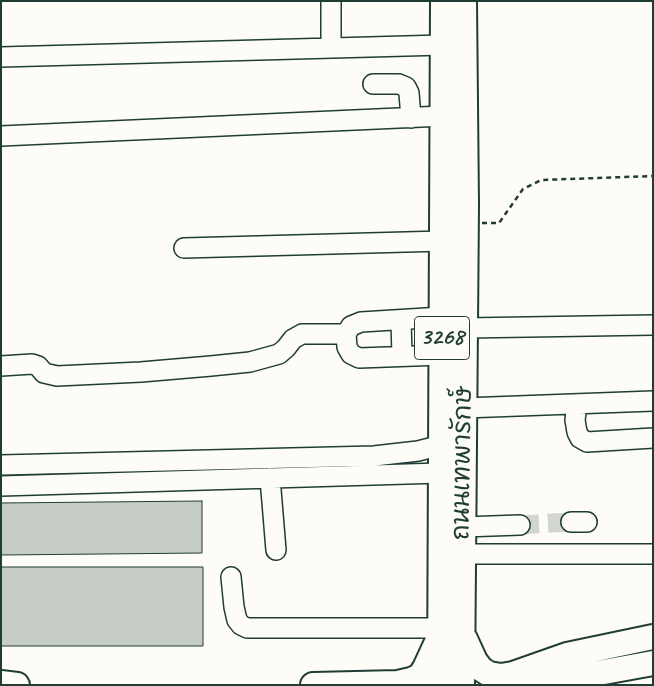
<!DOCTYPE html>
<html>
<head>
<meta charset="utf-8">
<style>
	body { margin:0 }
	#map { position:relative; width:654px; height:686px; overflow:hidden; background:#fdfcf7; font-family:Caveat,sans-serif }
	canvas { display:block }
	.frame { position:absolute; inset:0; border:2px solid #1f3d34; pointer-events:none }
</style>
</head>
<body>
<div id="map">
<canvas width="654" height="686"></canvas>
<div class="frame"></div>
</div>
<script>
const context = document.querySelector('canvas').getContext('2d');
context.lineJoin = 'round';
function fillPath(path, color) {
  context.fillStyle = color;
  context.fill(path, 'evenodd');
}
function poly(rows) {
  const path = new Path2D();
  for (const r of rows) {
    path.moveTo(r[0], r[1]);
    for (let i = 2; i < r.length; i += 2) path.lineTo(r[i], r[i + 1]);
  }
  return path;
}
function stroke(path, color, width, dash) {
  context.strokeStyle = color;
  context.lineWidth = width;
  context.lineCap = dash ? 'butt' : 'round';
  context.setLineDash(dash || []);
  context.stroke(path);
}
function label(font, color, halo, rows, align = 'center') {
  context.font = font + ' Caveat,"Playpen Sans Thai",sans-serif';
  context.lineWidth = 4.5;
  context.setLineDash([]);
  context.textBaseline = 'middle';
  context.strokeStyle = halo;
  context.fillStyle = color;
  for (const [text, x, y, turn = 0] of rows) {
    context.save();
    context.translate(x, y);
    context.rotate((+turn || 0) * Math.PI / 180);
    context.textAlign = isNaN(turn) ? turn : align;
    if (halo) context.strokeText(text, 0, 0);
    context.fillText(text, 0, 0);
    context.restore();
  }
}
const building = poly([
	[202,501,202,553,1,555,1,503,202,501],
	[1,567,203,567,203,646,1,646,1,567]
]);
const minorTunnel = poly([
	[520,525,571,522]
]);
const path = poly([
	[482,223,499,223,523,189,541,180,653,176]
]);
const minor = poly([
	[331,1,331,48],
	[1,57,443,45],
	[373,84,399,84,406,87,409,93,411,118],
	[1,136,443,116],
	[184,248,443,241],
	[401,320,402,356],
	[465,328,653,325],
	[346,334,347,347,351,354,359,358,442,355],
	[1,366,32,364,38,366,44,373,57,376,141,372,211,366,250,362,279,354,286,348,293,339,302,334,346,334,351,326,361,322,442,317],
	[577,404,575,420,577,432,580,438,587,442,653,438],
	[464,408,653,401],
	[1,465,374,456,418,451,442,445],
	[270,478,276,550],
	[1,486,441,473],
	[571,522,587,522],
	[463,527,520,525],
	[462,554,653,554],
	[231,577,234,607,237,620,241,625,247,628,440,628]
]);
const major = poly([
	[465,639,475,661,481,669,489,674,501,676,513,674,567,655,653,637],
	[1,683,17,685],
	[313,685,398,683,411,680,420,676,425,668,437,642],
	[440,685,443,1],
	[462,685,466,205,464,1],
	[532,685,653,663]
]);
const shields = [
	[442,338,55]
];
const shieldNames = [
	["3268",442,338]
];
const streetNames = [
	["ถนนเทพารักษ์",463,463,-89]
];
fillPath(building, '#c6cdc7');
stroke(building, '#1f3d34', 1);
stroke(minorTunnel, '#d1d6d0', 19, [19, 9]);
stroke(minor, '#1f3d34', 22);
stroke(major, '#1f3d34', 28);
stroke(path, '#1f3d34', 2.5, [5, 4]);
stroke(minor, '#fdfcf7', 19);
stroke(major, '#fdfcf7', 24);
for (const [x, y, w] of shields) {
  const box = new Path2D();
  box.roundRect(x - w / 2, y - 21.5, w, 43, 4);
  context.fillStyle = '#fdfcf7';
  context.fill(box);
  stroke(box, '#1f3d34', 1);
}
label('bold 24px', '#1f3d34', null, shieldNames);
label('25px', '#1f3d34', '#fdfcf7', streetNames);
</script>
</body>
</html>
